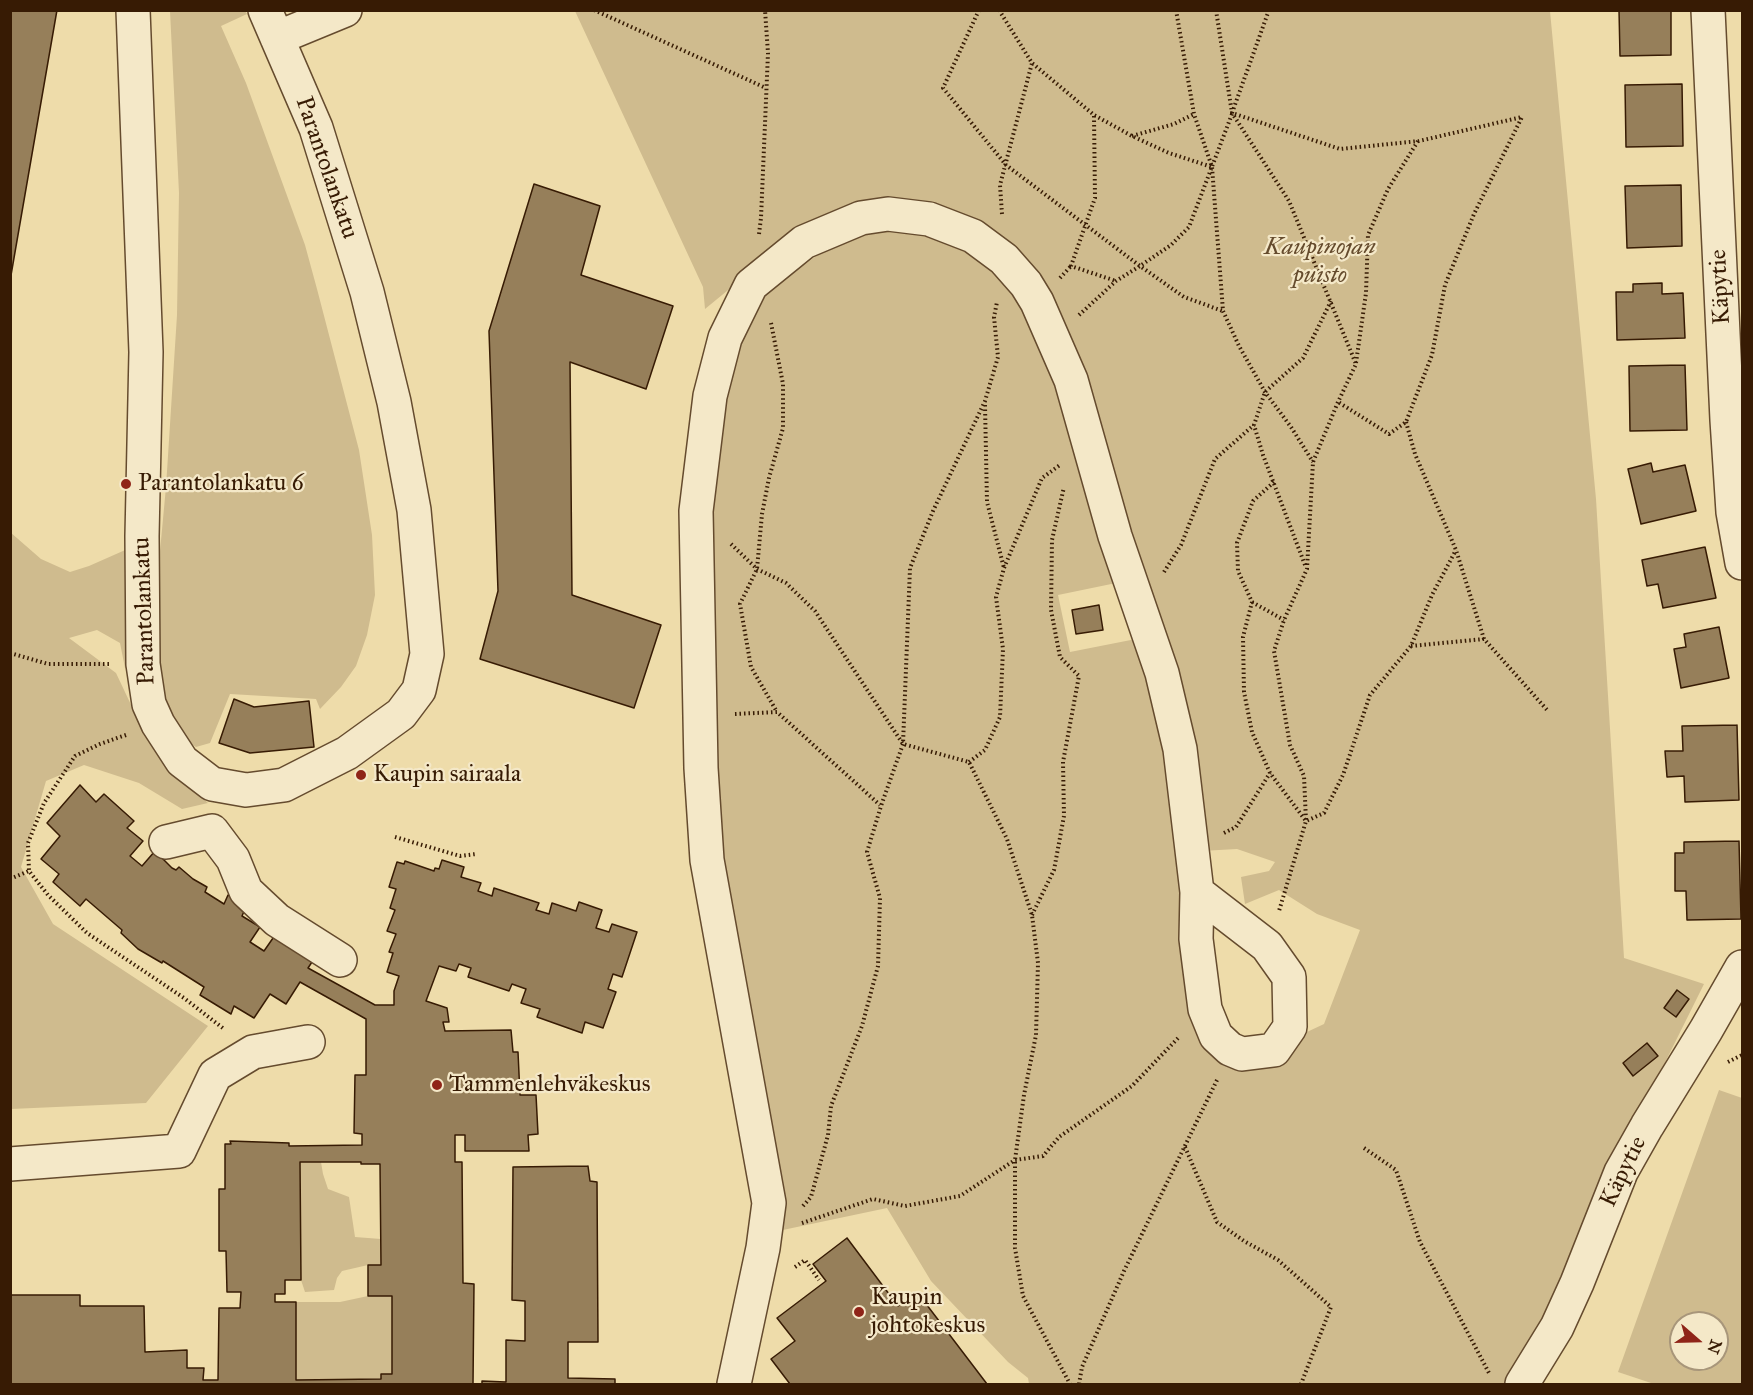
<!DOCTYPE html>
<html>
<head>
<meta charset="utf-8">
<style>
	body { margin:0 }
	#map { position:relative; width:1753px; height:1395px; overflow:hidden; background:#eedcaa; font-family:"IM FELL Great Primer",serif }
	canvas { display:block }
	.frame { position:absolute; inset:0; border:12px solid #371b04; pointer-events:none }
	.north { position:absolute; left:1669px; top:1311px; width:60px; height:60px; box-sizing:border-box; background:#f4e8c8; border:2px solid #a8967a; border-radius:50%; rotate:110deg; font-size:16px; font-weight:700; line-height:24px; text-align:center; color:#371b04 }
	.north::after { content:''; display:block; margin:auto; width:21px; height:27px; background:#8f2418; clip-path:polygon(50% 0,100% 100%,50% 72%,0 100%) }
</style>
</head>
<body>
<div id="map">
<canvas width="1753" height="1395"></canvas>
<div class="frame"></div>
<div class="north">N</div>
</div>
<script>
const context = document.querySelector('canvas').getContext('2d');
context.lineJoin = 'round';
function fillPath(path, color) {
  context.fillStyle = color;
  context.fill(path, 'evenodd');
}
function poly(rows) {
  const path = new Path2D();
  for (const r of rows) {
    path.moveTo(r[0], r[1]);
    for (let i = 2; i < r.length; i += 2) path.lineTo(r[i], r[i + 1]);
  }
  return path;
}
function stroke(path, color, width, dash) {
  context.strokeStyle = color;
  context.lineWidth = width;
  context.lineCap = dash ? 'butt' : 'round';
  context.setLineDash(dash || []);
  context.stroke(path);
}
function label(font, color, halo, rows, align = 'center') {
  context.font = font + ' "IM FELL Great Primer",serif';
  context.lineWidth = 4.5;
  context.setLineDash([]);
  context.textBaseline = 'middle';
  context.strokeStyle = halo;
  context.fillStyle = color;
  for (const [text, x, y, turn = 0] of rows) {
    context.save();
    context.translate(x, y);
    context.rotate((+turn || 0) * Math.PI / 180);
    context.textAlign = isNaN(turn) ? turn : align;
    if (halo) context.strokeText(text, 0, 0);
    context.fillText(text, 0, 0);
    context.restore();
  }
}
const green = poly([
	[170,11,245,11,247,14,221,26,246,83,305,245,317,289,359,450,372,535,375,595,367,635,356,666,341,687,320,709,316,699,230,694,210,743,196,747,180,736,167,707,158,671,157,583,166,487,177,315,179,193],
	[575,11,1550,11,1596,499,1624,958,1704,984,1628,1137,1540,1337,1512,1384,1029,1384,1028,1378,1008,1362,931,1281,887,1208,778,1231,714,847,707,463,740,345,768,291,815,257,851,235,893,229,948,238,975,250,1031,311,1121,582,1058,595,1070,652,1141,638,1172,746,1224,1057,1292,1039,1324,1024,1360,930,1317,914,1279,890,1245,904,1241,877,1269,871,1275,862,1237,849,1201,851,1079,376,980,229,806,226,705,309,703,287],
	[10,532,41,559,70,572,89,566,132,547,132,668,125,668,120,643,97,630,69,638,116,673,141,726,181,778,208,803,182,809,139,783,84,765,46,781,21,867,53,924,208,1026,146,1103,11,1109],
	[1719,1090,1742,1098,1742,1384,1654,1384,1618,1372],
	[1681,1323,1717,1323,1717,1359,1681,1359],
	[300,1162,321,1162,323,1174,328,1189,349,1197,355,1237,381,1239,381,1265,368,1265,342,1271,337,1278,334,1290,305,1292,301,1280],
	[368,1296,392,1296,392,1374,381,1374,381,1379,296,1380,296,1302,340,1302]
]);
const building = poly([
	[10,10,57,10,10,281,10,10],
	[1619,10,1671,10,1671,55,1620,56,1619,10],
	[1682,84,1683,146,1626,147,1625,85,1682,84],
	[534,184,600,206,581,275,673,306,646,389,570,362,572,595,661,625,634,708,480,659,498,591,489,331,534,184],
	[1681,185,1682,246,1627,248,1625,186,1681,185],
	[1662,283,1662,294,1683,293,1685,338,1617,340,1616,292,1633,292,1633,284,1662,283],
	[1685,365,1687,430,1630,431,1629,366,1685,365],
	[1651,463,1653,472,1685,465,1696,511,1641,524,1628,469,1651,463],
	[1705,547,1716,598,1663,608,1658,584,1647,586,1642,560,1705,547],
	[1099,605,1103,630,1076,634,1072,610,1099,605],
	[1719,627,1729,678,1681,688,1674,649,1686,647,1684,634,1719,627],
	[234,699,254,707,309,701,314,747,250,753,219,743,234,699],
	[1737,725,1739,800,1685,802,1684,776,1667,777,1665,751,1683,751,1682,726,1737,725],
	[80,785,96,802,104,794,134,821,127,828,143,841,130,856,142,866,155,851,172,868,176,870,179,867,193,879,207,887,205,892,224,904,228,895,246,907,242,916,260,927,250,942,264,951,280,928,314,959,308,968,375,1005,394,1005,394,991,399,976,387,972,393,953,389,952,396,934,387,931,395,910,390,908,396,889,389,887,397,862,404,864,405,861,434,871,435,868,439,869,442,860,464,867,461,877,481,883,478,891,492,896,494,888,539,903,536,910,549,914,552,903,576,911,579,902,602,910,596,928,609,932,612,924,637,932,622,977,613,974,608,989,616,992,603,1028,585,1022,582,1033,537,1017,540,1009,521,1003,526,989,512,984,509,991,468,977,471,968,459,964,456,971,439,966,426,1001,447,1008,449,1022,443,1022,445,1031,511,1030,513,1052,518,1052,520,1095,536,1095,538,1134,528,1135,529,1151,465,1151,465,1135,455,1135,455,1162,462,1162,463,1283,474,1284,473,1384,10,1384,10,1295,80,1295,80,1306,144,1306,145,1352,187,1350,187,1368,204,1368,203,1380,218,1380,219,1308,240,1308,241,1292,227,1292,226,1251,219,1251,219,1189,225,1189,225,1144,231,1144,230,1141,289,1143,289,1146,362,1145,362,1134,354,1133,355,1075,366,1075,366,1019,300,982,286,1004,270,994,254,1018,234,1006,231,1014,200,995,204,987,163,961,162,963,138,949,121,933,122,930,86,899,80,906,53,882,59,874,41,859,60,836,47,823,80,785],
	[300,1162,361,1162,361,1164,380,1164,381,1265,368,1265,368,1296,392,1296,392,1374,381,1374,381,1379,296,1380,296,1302,275,1302,275,1294,285,1294,285,1280,301,1280,300,1162],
	[1739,841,1741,919,1687,920,1686,891,1675,891,1675,853,1684,853,1684,842,1739,841],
	[1677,990,1689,999,1676,1017,1664,1008,1677,990],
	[1647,1043,1658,1056,1633,1076,1623,1063,1647,1043],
	[588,1166,590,1181,597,1182,598,1342,568,1342,568,1378,615,1379,615,1384,482,1384,482,1381,506,1382,506,1340,525,1341,525,1301,512,1300,513,1167,588,1166],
	[847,1238,898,1306,917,1292,987,1384,790,1384,771,1359,795,1341,777,1318,826,1281,813,1264,847,1238]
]);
const path = poly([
	[594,10,766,88],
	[979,10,943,88,1006,165,1140,266,1171,245,1189,227,1232,114],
	[999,10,1032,63,1094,115,1132,136,1169,153,1212,167],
	[1176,10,1194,114,1212,167,1223,311,1239,346,1265,392,1291,427,1313,462],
	[1216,10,1232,113,1289,201,1356,364,1338,402,1313,462,1307,569,1284,620,1274,651,1290,745,1304,776,1306,821,1279,911],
	[1269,10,1232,113,1340,149,1419,141,1522,117,1474,214,1445,285,1432,355,1406,422,1389,434,1338,402],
	[1094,116,1095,198,1071,266,1116,281],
	[1132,136,1174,124,1194,114],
	[1002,214,1000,185,1032,63],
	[759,234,761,218,768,53,765,10],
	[1060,278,1071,266],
	[1079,315,1116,281,1140,266,1184,297,1223,311],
	[771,323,783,384,783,428,769,478,762,514,757,569,740,604,751,667,777,712],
	[1356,363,1366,293,1368,235,1388,189,1418,141],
	[985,405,987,502,1004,568],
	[1406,422,1415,454,1456,550,1484,639,1548,711],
	[1274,482,1253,501,1237,543,1238,571,1252,602,1243,637,1244,692,1252,732,1270,773,1306,821,1324,813,1343,775,1370,695,1411,646,1432,595,1456,550],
	[731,544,757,569,786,583,815,611,903,744,969,762,1007,839,1032,915,1038,963,1036,1035,1024,1095,1015,1160,1015,1248,1023,1296,1070,1384],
	[1305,565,1263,455,1254,425,1265,392,1303,358,1331,301],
	[1164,572,1181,545,1215,459,1254,425],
	[1252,602,1284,620],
	[1411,646,1484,639],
	[10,653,48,664,110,664],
	[735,714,777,712,880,805],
	[126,735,100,744,75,756,44,803,28,843,29,871,48,895,87,933,184,998,224,1029],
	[969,762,985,750,1000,717,1003,649,996,597,1004,568,1042,478,1060,465],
	[1224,833,1236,827,1270,773],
	[395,837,460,856,476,854],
	[10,879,29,871],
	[1032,915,1054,870,1064,816,1063,762,1079,676,1060,657,1051,610,1052,540,1064,487],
	[1728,1062,1742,1055],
	[1185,1147,1217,1222,1244,1241,1278,1260,1331,1307,1301,1384],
	[1364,1148,1396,1170,1420,1242,1489,1373],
	[803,1206,811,1197,828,1135,831,1106,862,1026,878,966,880,898,867,852,881,806,903,744,910,568,933,511,985,401,998,357,994,317,997,302],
	[802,1223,873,1199,905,1206,960,1196,1015,1160,1043,1156,1059,1137,1132,1086,1179,1037],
	[795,1267,805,1260,819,1280],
	[1079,1384,1082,1367,1124,1271,1217,1080]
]);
const minor = poly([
	[133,10,146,352,142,536,143,664,149,704,158,724,182,761,212,784,246,790,284,785,347,753,401,714,419,690,427,654,414,510,394,402,367,292,316,128,265,10],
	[1708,10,1727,420,1733,512,1742,563],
	[277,38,345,10],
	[166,842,212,831,233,859,246,891,277,920,340,960],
	[10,1164,179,1151,215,1075,253,1052,308,1042],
	[734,1384,763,1248,769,1203,707,860,701,768,696,511,710,396,725,338,751,285,804,242,861,218,888,214,929,219,973,236,1004,259,1026,284,1037,302,1071,380,1115,536,1162,673,1180,749,1197,892,1196,939,1205,1009,1216,1036,1230,1049,1242,1054,1274,1050,1290,1027,1289,977,1267,946,1197,892],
	[1522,1384,1557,1327,1577,1283,1621,1172,1647,1126,1706,1030,1742,967]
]);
const markers = [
	[126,484,6,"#8f2418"],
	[361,775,6,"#8f2418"],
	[437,1085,6,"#8f2418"],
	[859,1312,6,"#8f2418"]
];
const streetNames = [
	["Parantolankatu",326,168,71],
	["Käpytie",1721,287,-93],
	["Parantolankatu",145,611,-92],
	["Käpytie",1624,1172,-64]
];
const parkNames = [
	["Kaupinojan",1320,248],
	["puisto",1320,276]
];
const poiNames = [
	["Parantolankatu 6",138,484],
	["Kaupin sairaala",373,775],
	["Tammenlehväkeskus",449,1085],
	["Kaupin",871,1298],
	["johtokeskus",871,1326]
];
fillPath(green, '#cfbb8e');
fillPath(building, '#967f5a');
stroke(building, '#371b04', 1.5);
stroke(minor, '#654b2e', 36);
stroke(path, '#371b04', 4, [1.5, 3]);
stroke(minor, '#f4e8c8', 33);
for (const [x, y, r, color] of markers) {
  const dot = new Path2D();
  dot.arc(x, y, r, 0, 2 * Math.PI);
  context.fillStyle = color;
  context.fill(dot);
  stroke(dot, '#f4e8c8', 2);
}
label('24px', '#371b04', '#f4e8c8', streetNames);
label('italic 24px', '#654b2d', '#f4e8c8', parkNames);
label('24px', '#371b04', '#f4e8c8', poiNames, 'left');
</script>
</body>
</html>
